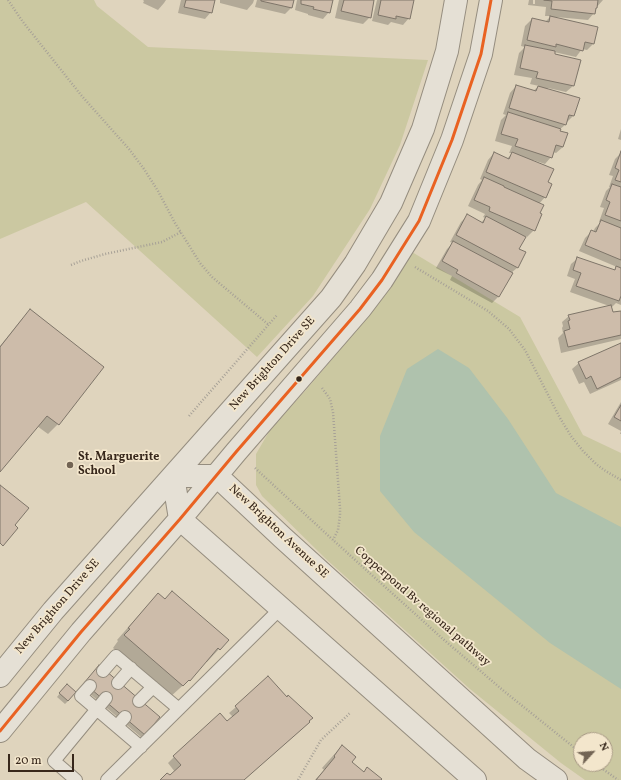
<!DOCTYPE html>
<html>
<head>
<meta charset="utf-8">
<style>
	body { margin:0 }
	#map { position:relative; width:621px; height:780px; overflow:hidden; background:#dfd4bd; font-family:Vollkorn,serif }
	canvas { display:block }
	.north { position:absolute; left:573px; top:732px; width:40px; height:40px; box-sizing:border-box; background:#f3e6cc; border:1px solid #a89a85; border-radius:50%; rotate:64deg; font-size:11px; font-weight:700; line-height:16px; text-align:center; color:#37271b }
	.north::after { content:''; display:block; margin:auto; width:14px; height:18px; background:#726454; clip-path:polygon(50% 0,100% 100%,50% 72%,0 100%) }
	.scale { position:absolute; left:8px; top:754px; width:66px; height:18px; box-sizing:border-box; border:2px solid #37271b; border-top:0; padding-left:5px; font-size:12px; line-height:14px; white-space:nowrap; color:#37271b; -webkit-text-stroke:3px #f3e6cc; paint-order:stroke }
</style>
</head>
<body>
<div id="map">
<canvas width="621" height="780"></canvas>
<div class="north">N</div>
<div class="scale">20 m</div>
</div>
<script>
const context = document.querySelector('canvas').getContext('2d');
context.lineJoin = 'round';
function fillPath(path, color) {
  context.fillStyle = color;
  context.fill(path, 'evenodd');
}
function poly(rows) {
  const path = new Path2D();
  for (const r of rows) {
    path.moveTo(r[0], r[1]);
    for (let i = 2; i < r.length; i += 2) path.lineTo(r[i], r[i + 1]);
  }
  return path;
}
function stroke(path, color, width, dash) {
  context.strokeStyle = color;
  context.lineWidth = width;
  context.lineCap = dash ? 'butt' : 'round';
  context.setLineDash(dash || []);
  context.stroke(path);
}
function label(font, color, halo, rows, align = 'center') {
  context.font = font + ' Vollkorn,serif';
  context.lineWidth = 3.5;
  context.setLineDash([]);
  context.textBaseline = 'middle';
  context.strokeStyle = halo;
  context.fillStyle = color;
  for (const [text, x, y, turn = 0] of rows) {
    context.save();
    context.translate(x, y);
    context.rotate((+turn || 0) * Math.PI / 180);
    context.textAlign = isNaN(turn) ? turn : align;
    if (halo) context.strokeText(text, 0, 0);
    context.fillText(text, 0, 0);
    context.restore();
  }
}
const green = poly([
	[0,0,94,0,97,6,148,47,428,60,400,145,370,209,313,296,257,357,86,202,0,239],
	[412,252,520,317,583,435,621,453,621,780,585,780,561,763,470,689,326,559,262,496,256,485,256,454,270,430,306,390,354,333,390,285],
	[581,740,605,740,605,764,581,764]
]);
const water = poly([
	[438,349,469,368,508,419,556,493,621,527,621,689,550,643,414,532,380,491,380,436,407,369]
]);
const shadow = poly([
	[143,0,166,0,164,3,158,10,143,3,144,1],
	[181,0,214,0,211,12,205,19,178,13],
	[220,0,254,0,253,3,247,10,220,3],
	[257,0,293,0,291,8,285,14,255,7],
	[297,0,332,0,329,12,323,19,308,15,308,14,295,10],
	[339,0,373,0,370,17,363,24,335,18],
	[377,0,413,0,409,18,403,25,391,22,388,25,372,21],
	[529,0,533,0,533,4,535,4,535,0,603,0,595,9,594,13,588,20,556,17,555,18,593,44,587,50,582,49,576,57,554,52,553,54,573,86,566,92,548,88,547,90,573,116,567,122,566,122,565,125,559,130,559,132,566,134,563,147,556,153,553,152,551,157,545,164,533,160,533,162,547,183,545,197,539,204,534,230,527,237,525,236,518,249,525,252,517,268,511,273,498,297,492,303,450,280,452,276,436,268,447,249,453,243,450,242,461,222,467,216,481,223,485,218,483,217,485,214,468,206,478,185,482,180,480,179,488,160,494,153,507,159,512,153,509,153,512,146,495,141,501,120,506,115,503,114,510,93,516,86,533,91,539,86,530,84,532,78,514,75,519,53,525,47,521,46,525,26,532,19,545,22,551,16,545,16,546,7,528,5],
	[621,129,621,140,618,139],
	[621,153,621,305,616,303,612,307,570,292,575,279,567,276,571,264,578,258,613,271,617,267,579,251,585,238,591,232,593,232,595,228,601,222,599,222,604,208,600,207,606,191,610,187,609,187,613,176,609,175,615,159],
	[31,310,103,367,58,424,48,434,37,426,0,471,0,346,21,320],
	[621,312,621,339,561,353,558,338,563,333,562,328,563,326,562,322,569,316,612,314],
	[621,344,621,380,590,394,584,382,579,384,572,369,579,363],
	[621,402,621,434,620,434,621,431,608,424],
	[172,593,219,649,207,662,206,660,189,680,170,697,113,648,118,641,117,640,146,607,158,595,164,600],
	[96,670,159,718,141,737,82,687],
	[64,688,68,701,65,704,57,697],
	[236,707,302,729,244,780,161,780,170,776,175,772,168,763,174,757,227,722,233,717,229,713],
	[342,746,351,762,363,773,379,780,315,780,324,770,322,768,330,759]
]);
const building = poly([
	[186,0,215,0,212,13,184,7,186,0],
	[261,0,294,0,292,8,261,1,261,0],
	[301,0,333,0,330,13,313,9,314,7,301,4,301,0],
	[344,0,374,0,371,18,341,11,344,0],
	[381,0,414,0,410,19,396,16,396,19,378,15,381,0],
	[544,0,598,0,597,8,596,8,595,14,551,9,552,1,544,0],
	[550,16,598,27,594,44,585,42,583,51,556,44,556,47,527,40,532,18,549,22,550,16],
	[525,45,555,51,555,54,581,60,574,86,536,78,538,72,520,68,525,45],
	[516,85,536,91,538,86,580,98,574,116,569,115,566,125,509,108,516,85],
	[508,112,561,129,560,131,568,133,563,147,556,145,552,158,515,146,518,139,501,134,508,112],
	[621,151,621,182,615,180,619,170,615,168,621,151],
	[494,152,509,159,512,152,554,169,548,182,552,184,546,198,486,172,494,152],
	[484,177,504,186,504,187,544,205,540,213,542,214,535,231,489,211,490,207,474,200,484,177],
	[612,184,621,187,621,221,605,215,610,202,606,200,612,184],
	[467,214,483,223,486,216,526,237,519,249,526,252,518,268,456,235,467,214],
	[601,220,621,228,621,260,585,245,591,230,596,232,601,220],
	[453,241,513,273,499,297,456,273,458,270,442,261,453,241],
	[577,257,615,270,616,266,621,268,621,296,619,301,576,286,581,273,573,270,577,257],
	[611,305,613,312,621,311,621,335,568,347,564,331,570,329,568,321,570,320,568,315,611,305],
	[30,309,104,367,59,425,47,416,0,472,0,347,30,309],
	[621,343,621,377,597,389,591,376,586,379,578,362,621,343],
	[621,405,621,421,614,417,621,405],
	[0,485,29,508,15,525,18,528,3,546,0,543,0,485],
	[172,591,229,640,220,650,218,648,190,681,189,680,183,686,124,635,130,629,128,628,158,593,165,599,172,591],
	[99,665,160,717,145,735,84,683,99,665],
	[268,676,287,697,288,695,313,718,309,721,310,722,244,780,160,780,167,773,170,775,181,765,173,756,220,713,227,721,239,711,235,706,268,676],
	[67,684,76,692,68,701,59,693,67,684],
	[342,745,356,757,352,762,364,772,367,767,382,779,381,780,316,780,335,757,334,756,342,745]
]);
const path = poly([
	[8,0,23,22,81,95,129,149,144,169,158,191,175,223,200,263,212,277,269,325],
	[71,265,81,261,105,254,162,242,181,232],
	[415,267,488,311,509,329,525,350,560,418,571,436,583,451,596,464,604,470,621,480],
	[322,388,330,399,333,412,340,508,340,515,338,530,333,540],
	[189,416,277,315],
	[255,468,333,540,443,639,505,692,581,753],
	[596,764,618,780],
	[298,780,321,740,350,713]
]);
const service = poly([
	[103,671,116,656,179,709],
	[118,683,131,668],
	[90,686,81,696,141,747],
	[139,701,153,687],
	[117,726,125,717],
	[76,780,54,761,106,698],
	[107,780,281,608]
]);
const tertiary = poly([
	[173,476,217,476,283,538,527,759,556,780],
	[173,476,180,519,475,780],
	[0,676,53,611,331,298,355,264,391,203,423,129,447,51,456,0],
	[0,731,81,632,180,519,236,452,360,309,382,280,419,221,452,140,481,54,491,0]
]);
const bus1 = poly([
	[0,731,81,632,180,519,236,452,360,309,382,280,419,221,452,140,481,54,491,0]
]);
const markers = [
	[299,379,3.5,"#37271b"],
	[70,465,4,"#726454"]
];
const streetNames = [
	["New Brighton Drive SE",273,364,-48],
	["New Brighton Avenue SE",278,532,43],
	["New Brighton Drive SE",58,607,-49],
	["Copperpond Bv regional pathway",422,607,41]
];
const poiNames = [
	["St. Marguerite",78,458],
	["School",78,472]
];
fillPath(green, '#cbc8a1');
fillPath(water, '#afc2ad');
fillPath(shadow, '#0003');
fillPath(building, '#cdbcaa');
stroke(building, '#7e7569', 1);
stroke(service, '#958d7f', 14);
stroke(tertiary, '#958d7f', 24);
stroke(path, '#a7a197', 2.5, [1, 2]);
stroke(service, '#e5e0d5', 12);
stroke(tertiary, '#e5e0d5', 22);
stroke(bus1, '#e96222', 3);
for (const [x, y, r, color] of markers) {
  const dot = new Path2D();
  dot.arc(x, y, r, 0, 2 * Math.PI);
  context.fillStyle = color;
  context.fill(dot);
  stroke(dot, '#f3e6cc', 1.5);
}
label('12px', '#37271b', '#f3e6cc', streetNames);
label('bold 12px', '#37271b', '#f3e6cc', poiNames, 'left');
</script>
</body>
</html>
